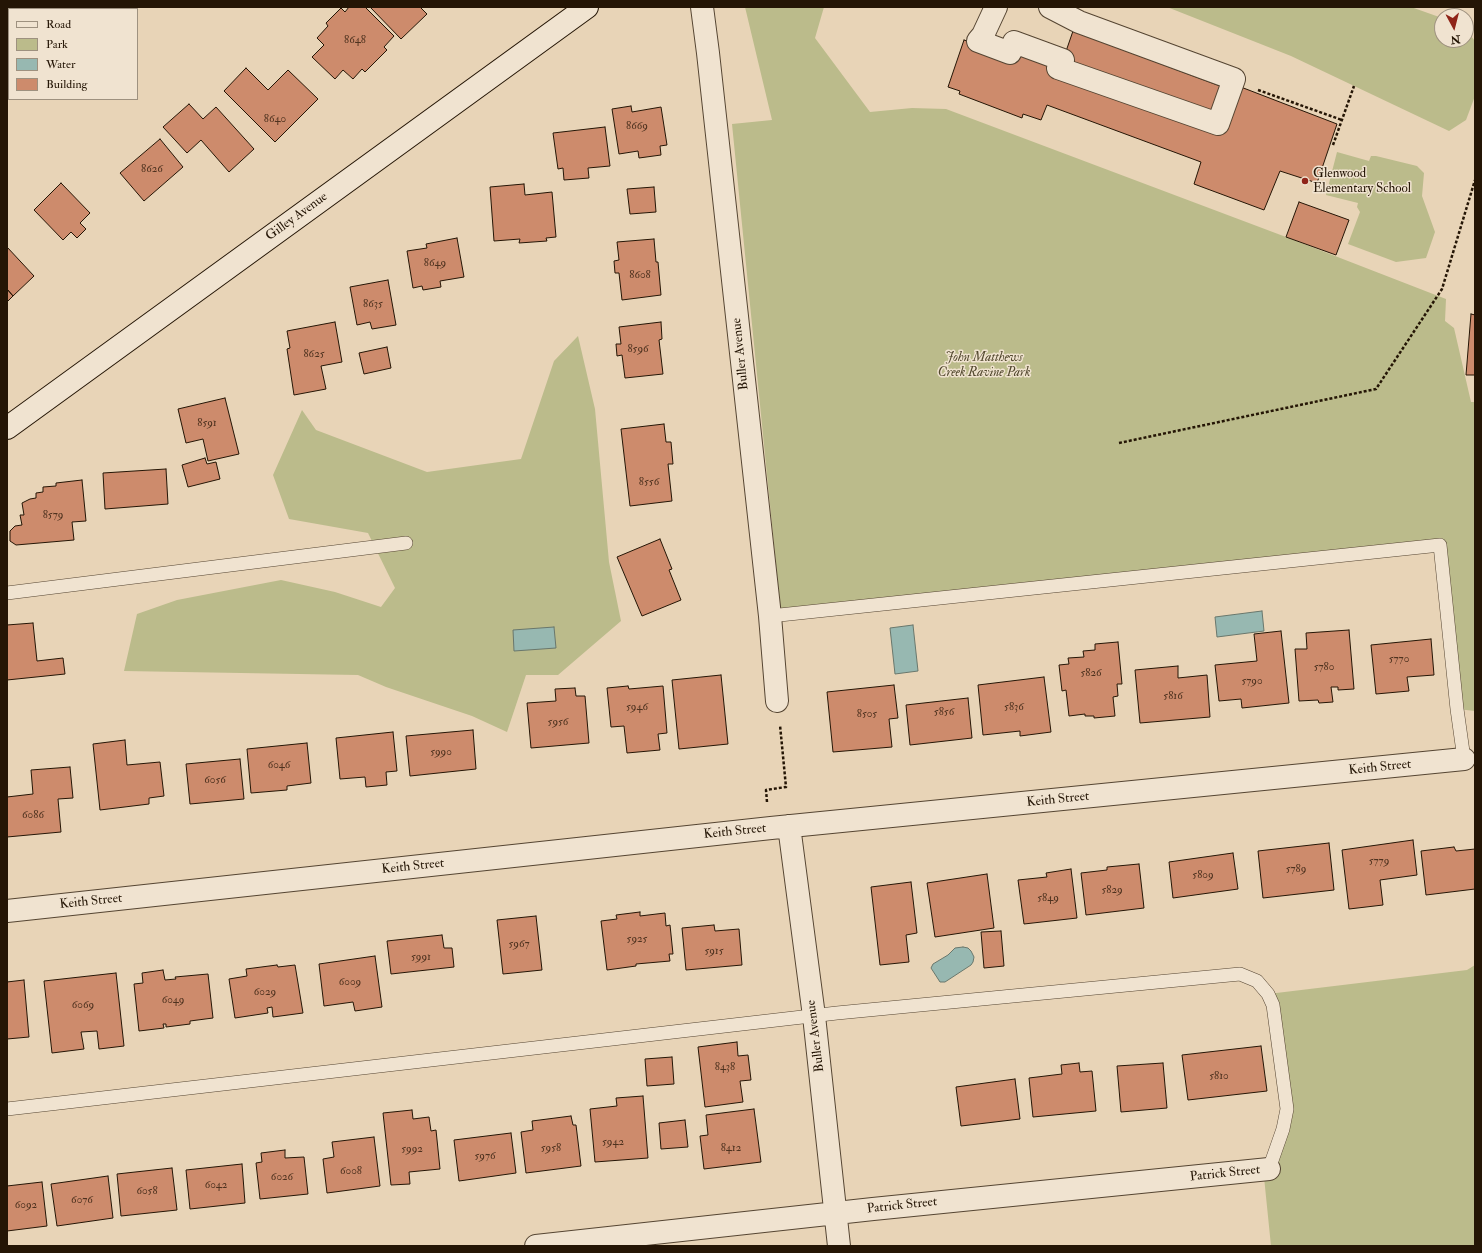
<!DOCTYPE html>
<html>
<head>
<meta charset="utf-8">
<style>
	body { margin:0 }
	#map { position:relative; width:1482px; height:1253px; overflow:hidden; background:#e8d4b7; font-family:"IM FELL Double Pica",serif }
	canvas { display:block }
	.frame { position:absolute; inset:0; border:8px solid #241505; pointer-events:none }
	.legend { position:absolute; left:8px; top:8px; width:130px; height:92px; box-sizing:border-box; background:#f0e3d0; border:1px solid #9e917f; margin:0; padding:5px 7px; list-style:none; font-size:12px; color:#241505 }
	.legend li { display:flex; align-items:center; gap:8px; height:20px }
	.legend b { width:20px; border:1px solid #9e917f }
	.north { position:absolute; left:1434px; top:8px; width:40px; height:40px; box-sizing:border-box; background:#f0e3d0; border:1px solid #9e917f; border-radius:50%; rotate:173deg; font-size:11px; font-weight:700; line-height:16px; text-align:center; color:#241505 }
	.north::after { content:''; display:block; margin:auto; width:14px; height:18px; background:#8f2418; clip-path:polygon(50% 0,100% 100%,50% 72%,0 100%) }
</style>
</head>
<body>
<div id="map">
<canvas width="1482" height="1253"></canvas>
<div class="frame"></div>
<ul class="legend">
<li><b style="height:5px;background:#f0e3d0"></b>Road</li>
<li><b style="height:11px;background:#bbbb8b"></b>Park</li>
<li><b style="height:11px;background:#97b8b1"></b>Water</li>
<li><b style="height:11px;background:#cd8b6c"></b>Building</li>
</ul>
<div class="north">N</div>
</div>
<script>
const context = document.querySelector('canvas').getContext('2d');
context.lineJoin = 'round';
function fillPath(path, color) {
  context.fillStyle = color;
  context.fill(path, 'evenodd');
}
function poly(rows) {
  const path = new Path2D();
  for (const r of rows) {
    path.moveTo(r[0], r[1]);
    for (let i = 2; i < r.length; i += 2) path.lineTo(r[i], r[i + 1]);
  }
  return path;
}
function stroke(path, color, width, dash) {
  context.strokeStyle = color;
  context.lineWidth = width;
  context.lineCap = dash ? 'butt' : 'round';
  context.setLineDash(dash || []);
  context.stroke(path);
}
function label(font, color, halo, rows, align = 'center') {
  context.font = font + ' "IM FELL Double Pica",serif';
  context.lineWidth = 3;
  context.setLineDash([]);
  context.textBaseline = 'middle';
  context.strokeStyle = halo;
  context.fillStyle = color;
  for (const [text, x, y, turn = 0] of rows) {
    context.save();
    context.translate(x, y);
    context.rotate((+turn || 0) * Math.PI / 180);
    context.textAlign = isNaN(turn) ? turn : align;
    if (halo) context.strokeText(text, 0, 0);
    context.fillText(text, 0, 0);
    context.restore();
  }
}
const green = poly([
	[745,7,824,7,815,38,870,112,912,108,946,109,1286,237,1446,299,1445,321,1454,328,1471,402,1475,402,1475,711,1457,709,1440,545,781,615,732,124,772,120],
	[1167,7,1411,7,1442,18,1442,40,1466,40,1466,30,1475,41,1475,96,1466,120,1449,131,1291,56],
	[1337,152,1369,161,1371,156,1376,156,1417,166,1424,173,1422,196,1435,232,1426,258,1396,262,1348,244,1360,212,1357,207,1358,203,1326,195],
	[578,336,595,409,609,562,621,621,558,675,526,675,507,732,472,716,386,687,358,675,124,671,137,614,177,600,281,580,335,592,381,607,395,588,368,533,289,519,273,475,302,410,316,430,427,472,521,459,554,361],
	[1475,965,1475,1246,1271,1246,1264,1177,1283,1129,1268,994,1467,970]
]);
const water = poly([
	[1262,611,1264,631,1217,637,1215,617,1262,611],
	[913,625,918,671,895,674,890,628,913,625],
	[554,627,556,648,514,651,513,630,554,627],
	[963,947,968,948,971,951,974,957,973,962,971,965,945,982,940,982,931,968,933,964,948,955,955,948,963,947]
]);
const building = poly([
	[349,7,365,7,394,36,384,47,387,50,365,72,362,69,353,79,343,70,335,79,312,57,324,45,317,38,328,26,326,23,341,8,345,12,349,7],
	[370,7,420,7,427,14,401,39,370,7],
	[1073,31,1231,90,1218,124,1063,60,1073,31],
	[964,40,977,45,1063,60,1218,124,1233,84,1337,124,1317,183,1280,171,1264,210,1194,184,1201,162,1047,105,1041,120,1023,114,1022,118,959,94,960,91,948,87,964,40],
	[246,68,268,90,288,70,318,99,275,142,224,91,246,68],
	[189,104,203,119,216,107,254,149,229,172,201,140,187,153,163,127,189,104],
	[631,106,632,112,661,107,667,145,660,146,661,155,639,158,638,151,619,154,612,109,631,106],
	[605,127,610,166,588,168,589,178,564,180,563,168,558,169,553,133,605,127],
	[160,139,183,167,144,201,120,173,160,139],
	[61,183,90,213,80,223,86,229,77,238,71,232,63,240,34,210,61,183],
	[524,184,525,195,552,192,556,237,546,238,547,241,519,243,520,239,494,241,490,187,524,184],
	[654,187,656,212,630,214,627,189,654,187],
	[1299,202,1349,220,1336,255,1286,237,1299,202],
	[457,238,464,277,440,281,441,287,423,290,422,286,413,288,407,251,427,248,426,244,457,238],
	[654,239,656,262,658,262,661,295,622,300,619,273,615,273,614,261,619,260,617,242,654,239],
	[7,247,34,276,13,296,7,289,7,247],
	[388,280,396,325,372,329,370,322,357,325,350,287,388,280],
	[7,289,13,296,7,302,7,289],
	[1471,314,1475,315,1475,375,1466,375,1471,314],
	[335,322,342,362,321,366,326,389,294,395,287,349,290,348,287,331,335,322],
	[661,322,662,339,659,340,663,374,625,378,622,355,617,356,616,344,621,344,619,327,661,322],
	[387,347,391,368,364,374,359,353,387,347],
	[225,398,239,454,208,461,203,439,186,443,178,409,225,398],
	[664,424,666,442,671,442,673,464,668,464,672,501,630,506,621,429,664,424],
	[205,458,207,464,216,462,220,479,188,487,182,465,205,458],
	[166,469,168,504,105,509,103,473,166,469],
	[82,480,86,521,72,522,74,540,16,545,10,541,10,531,15,526,22,525,20,515,24,515,22,503,30,499,36,498,36,493,43,492,43,487,56,486,56,483,82,480],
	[660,539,672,569,669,570,681,600,642,616,617,557,660,539],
	[33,623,37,661,63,658,65,674,7,680,7,625,33,623],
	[1349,630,1354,689,1338,690,1338,687,1331,687,1333,702,1319,703,1318,700,1299,701,1295,649,1307,649,1306,633,1349,630],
	[1281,631,1289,703,1242,708,1241,699,1219,701,1215,665,1257,661,1254,634,1281,631],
	[1431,639,1434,675,1407,677,1409,691,1376,694,1371,645,1431,639],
	[1118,642,1122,684,1117,684,1118,696,1113,697,1115,716,1094,718,1094,716,1085,716,1085,714,1069,716,1066,690,1062,691,1059,665,1069,664,1068,658,1084,657,1083,651,1095,650,1095,644,1118,642],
	[1178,666,1178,678,1207,675,1210,717,1140,723,1135,670,1178,666],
	[721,675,728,744,679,749,672,680,721,675],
	[1044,677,1051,732,1020,736,1020,731,983,735,978,685,1044,677],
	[894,685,898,718,889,719,892,747,833,752,827,692,894,685],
	[628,686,629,689,663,686,667,733,658,734,660,750,627,753,624,726,611,727,607,688,628,686],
	[575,688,576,696,585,696,589,743,531,748,527,703,556,701,555,689,575,688],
	[968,698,972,738,910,745,906,705,968,698],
	[473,730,476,769,410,776,406,736,473,730],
	[393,732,397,771,386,772,387,785,366,787,365,777,340,779,336,738,393,732],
	[125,740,127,765,160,762,164,796,149,798,149,804,100,810,93,744,125,740],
	[307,743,311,783,287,786,287,790,251,793,247,749,307,743],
	[240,759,244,799,190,804,186,764,240,759],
	[70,767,73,798,58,799,61,832,7,837,7,797,33,794,31,770,70,767],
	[1413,840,1417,875,1380,880,1383,905,1349,909,1342,850,1413,840],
	[1329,843,1334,890,1263,898,1258,851,1329,843],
	[1454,847,1456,851,1475,849,1475,889,1426,895,1421,851,1454,847],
	[1233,853,1238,889,1173,898,1169,862,1233,853],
	[1139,864,1144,908,1086,915,1081,873,1107,870,1107,867,1139,864],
	[1071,869,1077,918,1024,924,1018,880,1047,877,1046,873,1071,869],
	[987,874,994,928,935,937,927,883,987,874],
	[911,882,917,933,906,935,909,962,880,965,871,887,911,882],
	[640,912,640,916,665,913,666,926,670,925,673,954,669,954,670,961,636,964,636,966,607,970,601,921,617,919,616,915,640,912],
	[536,916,542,970,503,974,497,920,536,916],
	[714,925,715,931,739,929,742,965,686,970,682,928,714,925],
	[1001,931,1004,966,984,968,981,932,1001,931],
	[442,935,444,948,452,948,454,967,391,974,387,941,442,935],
	[375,956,382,1007,355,1011,353,1002,324,1006,319,964,375,956],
	[277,965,278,967,295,965,303,1013,273,1017,272,1007,267,1008,268,1013,235,1018,229,979,247,976,246,969,277,965],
	[163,970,165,980,176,979,175,977,208,974,213,1018,190,1021,190,1024,166,1027,166,1024,163,1024,164,1028,139,1031,134,984,143,983,142,973,163,970],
	[116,973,124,1046,99,1049,97,1031,81,1032,84,1049,52,1053,44,981,116,973],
	[24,980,29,1037,7,1039,7,982,24,980],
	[737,1042,738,1056,748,1055,751,1080,740,1081,743,1102,705,1107,698,1047,737,1042],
	[1261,1046,1267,1091,1188,1100,1182,1055,1261,1046],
	[672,1057,674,1084,647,1086,645,1059,672,1057],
	[1079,1063,1080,1072,1092,1071,1096,1111,1033,1117,1029,1078,1062,1074,1061,1065,1079,1063],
	[1163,1063,1167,1108,1121,1112,1117,1066,1163,1063],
	[1015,1079,1020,1119,961,1126,956,1087,1015,1079],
	[643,1096,648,1158,595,1162,590,1109,617,1106,616,1098,643,1096],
	[754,1109,761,1162,704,1169,700,1136,708,1135,706,1115,754,1109],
	[412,1110,413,1119,429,1117,431,1131,436,1130,440,1169,409,1172,410,1184,391,1185,383,1113,412,1110],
	[571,1116,573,1125,576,1125,581,1166,526,1173,521,1132,533,1130,532,1121,571,1116],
	[685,1120,688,1147,661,1149,659,1123,685,1120],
	[511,1133,516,1173,459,1181,454,1140,511,1133],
	[374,1137,380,1186,327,1193,323,1159,334,1157,332,1142,374,1137],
	[285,1150,285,1158,304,1157,308,1194,260,1199,256,1163,262,1162,261,1153,285,1150],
	[242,1164,245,1203,190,1209,186,1170,242,1164],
	[172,1168,177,1210,121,1216,117,1174,172,1168],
	[108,1176,113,1218,57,1226,51,1184,108,1176],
	[42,1182,47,1226,7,1231,7,1186,42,1182]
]);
const path = poly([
	[1258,90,1342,120],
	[1333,145,1354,86],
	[1119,443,1376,389,1442,289,1475,180],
	[767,802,766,790,786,787,780,725]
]);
const lane = poly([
	[7,593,406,543],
	[770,616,1440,545,1457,709,1464,759],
	[7,1109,837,1013,1240,974,1257,981,1268,994,1273,1005,1287,1109,1283,1129,1269,1169]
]);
const street = poly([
	[702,7,708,53,770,616,777,701],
	[996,7,983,35,978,41,1010,53,1014,42,1063,60,1058,68,1218,124,1234,79,1079,22,1050,7],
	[789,826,814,1016,839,1246],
	[7,911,771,828,1464,759],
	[536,1246,873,1209,1269,1169]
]);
const secondary = poly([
	[7,428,587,7]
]);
const markers = [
	[1305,181,4,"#8f2418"]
];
const numberNames = [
	["8648",355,41],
	["8640",275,120],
	["8669",637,127],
	["8626",152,170],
	["8649",435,264],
	["8608",640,276],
	["8635",373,305],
	["8596",638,350],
	["8625",314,355],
	["8591",207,424],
	["8556",649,483],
	["8579",53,516],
	["5770",1399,660],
	["5780",1324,668],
	["5826",1091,674],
	["5790",1252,682],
	["5816",1173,697],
	["5946",637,708],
	["5836",1014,708],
	["5856",944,713],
	["8505",867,715],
	["5956",558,723],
	["5990",441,753],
	["6046",279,766],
	["6056",215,781],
	["6086",33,816],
	["5779",1379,862],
	["5789",1296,870],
	["5809",1203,876],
	["5829",1112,891],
	["5849",1048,899],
	["5925",637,940],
	["5967",519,945],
	["5915",714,952],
	["5991",421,958],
	["6009",350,983],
	["6029",265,993],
	["6049",173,1001],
	["6069",83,1006],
	["8438",725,1068],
	["5810",1219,1077],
	["5942",613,1143],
	["5958",551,1149],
	["8412",731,1149],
	["5992",412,1150],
	["5976",485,1157],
	["6008",351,1172],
	["6026",282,1178],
	["6042",216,1186],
	["6058",147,1192],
	["6076",82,1201],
	["6092",26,1206]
];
const poiNames = [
	["Glenwood",1313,174],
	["Elementary School",1313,189]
];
const streetNames = [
	["Gilley Avenue",297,217,-36],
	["Buller Avenue",741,354,-96],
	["Keith Street",1380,768,-6],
	["Keith Street",1058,800,-6],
	["Keith Street",735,832,-6],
	["Keith Street",413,867,-6],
	["Keith Street",91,902,-6],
	["Buller Avenue",816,1036,-97],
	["Patrick Street",1225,1174,-6],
	["Patrick Street",902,1206,-6]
];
const parkNames = [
	["John Matthews",984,358],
	["Creek Ravine Park",984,373]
];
fillPath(green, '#bbbb8b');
fillPath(water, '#97b8b1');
stroke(water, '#69776c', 1);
fillPath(building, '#cd8b6c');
stroke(building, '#241505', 1);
stroke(lane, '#554532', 14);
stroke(street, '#554532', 24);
stroke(secondary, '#241505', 24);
stroke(path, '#241505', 2.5, [3, 2]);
stroke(lane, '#f0e3d0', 13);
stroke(street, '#f0e3d0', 22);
stroke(secondary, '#f0e3d0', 22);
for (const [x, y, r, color] of markers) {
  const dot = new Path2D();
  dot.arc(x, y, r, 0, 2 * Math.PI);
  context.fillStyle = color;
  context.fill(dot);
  stroke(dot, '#f0e3d0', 1.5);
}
label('11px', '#4e321f', null, numberNames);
label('13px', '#241505', '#f0e3d0', poiNames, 'left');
label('13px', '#241505', '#f0e3d0', streetNames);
label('italic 13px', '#51472d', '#f0e3d0', parkNames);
</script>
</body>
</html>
